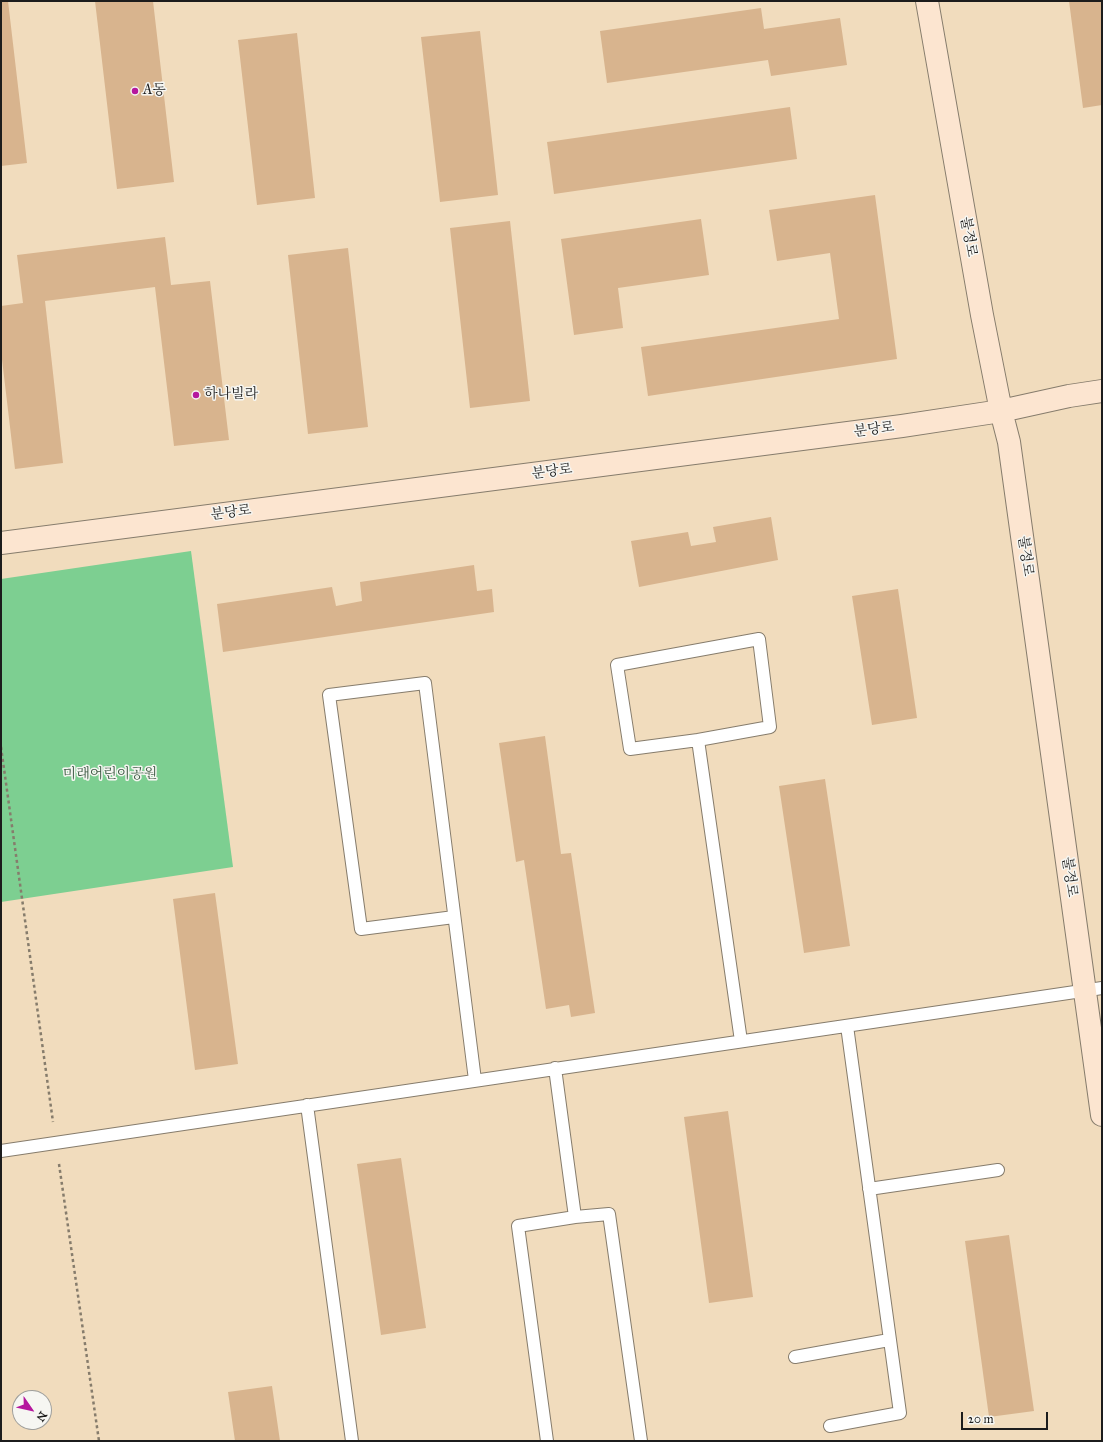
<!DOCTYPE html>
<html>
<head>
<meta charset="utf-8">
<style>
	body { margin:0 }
	#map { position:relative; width:1103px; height:1442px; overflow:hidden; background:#f1dcbd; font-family:"IM FELL Great Primer",serif }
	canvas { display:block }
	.frame { position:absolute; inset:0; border:2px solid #1c1c1c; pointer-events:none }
	.north { position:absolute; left:12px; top:1390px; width:40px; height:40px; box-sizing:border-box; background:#f6f6f2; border:1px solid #9f9f9c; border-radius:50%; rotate:124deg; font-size:11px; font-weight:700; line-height:16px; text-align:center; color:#1c1c1c }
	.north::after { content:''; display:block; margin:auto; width:14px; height:18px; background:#b5179e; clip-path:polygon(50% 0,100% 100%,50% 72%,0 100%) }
	.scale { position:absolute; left:961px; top:1412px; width:87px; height:18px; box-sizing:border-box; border:2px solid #1c1c1c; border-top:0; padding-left:5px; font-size:12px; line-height:14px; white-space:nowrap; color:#1c1c1c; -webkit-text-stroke:3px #f6f6f2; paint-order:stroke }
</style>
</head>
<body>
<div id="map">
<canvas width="1103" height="1442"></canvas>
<div class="frame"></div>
<div class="north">N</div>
<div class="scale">20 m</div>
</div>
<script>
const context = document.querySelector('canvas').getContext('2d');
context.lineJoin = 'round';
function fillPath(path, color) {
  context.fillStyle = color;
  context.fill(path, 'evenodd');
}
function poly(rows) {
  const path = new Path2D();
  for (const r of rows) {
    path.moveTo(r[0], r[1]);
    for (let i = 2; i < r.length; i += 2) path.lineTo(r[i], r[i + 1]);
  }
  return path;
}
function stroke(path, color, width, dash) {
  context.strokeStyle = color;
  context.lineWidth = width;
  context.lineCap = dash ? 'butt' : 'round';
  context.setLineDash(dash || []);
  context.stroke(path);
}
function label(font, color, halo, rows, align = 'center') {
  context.font = font + ' "IM FELL Great Primer","Noto Serif KR",serif';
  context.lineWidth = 3;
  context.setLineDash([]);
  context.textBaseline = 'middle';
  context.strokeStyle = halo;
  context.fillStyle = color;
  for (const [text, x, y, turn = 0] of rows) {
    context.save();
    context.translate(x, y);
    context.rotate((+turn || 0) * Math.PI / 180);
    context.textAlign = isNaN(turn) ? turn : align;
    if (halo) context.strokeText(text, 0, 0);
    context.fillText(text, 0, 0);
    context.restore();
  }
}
const green = poly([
	[191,551,233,867,1,902,1,579]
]);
const building = poly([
	[1,1,8,1,27,163,1,166],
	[95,1,153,1,174,182,117,189],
	[1069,1,1102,1,1102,105,1083,108],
	[761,8,764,29,840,18,847,65,771,76,768,60,607,83,600,31],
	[480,31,498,195,440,202,421,37],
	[297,33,315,198,257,205,238,40],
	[790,107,797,159,554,194,547,142],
	[875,195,897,359,648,396,641,347,839,319,830,253,777,261,769,210],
	[701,219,709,275,618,288,623,328,574,335,561,239],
	[510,221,530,401,470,408,450,228],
	[165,237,171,285,210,281,229,440,174,446,155,287,45,301,63,463,15,469,1,351,1,306,23,303,17,255],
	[348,248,368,427,308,434,288,255],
	[771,517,778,560,639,587,631,541,688,532,691,546,716,542,713,527],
	[474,565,477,591,492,589,494,612,223,652,217,604,332,587,336,606,362,601,360,582],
	[898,589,917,718,872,725,852,596],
	[545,736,561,854,571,853,595,1013,571,1017,569,1005,546,1009,524,860,516,862,499,743],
	[825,779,850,946,804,953,779,786],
	[215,893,238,1064,195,1070,173,899],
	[728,1111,753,1297,709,1303,684,1117],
	[401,1158,426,1328,381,1335,357,1164],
	[1009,1235,1034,1411,989,1417,965,1241],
	[272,1386,280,1441,235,1441,228,1392]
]);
const path = poly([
	[1,747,53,1122],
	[59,1164,99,1441]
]);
const lane = poly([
	[698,740,630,749,617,665,759,639,770,727,698,740,741,1041],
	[454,917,361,929,329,695,425,683,475,1080],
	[555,1068,575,1217],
	[307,1105,352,1441],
	[1,1151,1102,988],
	[869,1189,998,1170],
	[795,1357,889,1340],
	[830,1426,900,1413,847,1026],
	[547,1441,518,1226,575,1217,609,1214,641,1441]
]);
const secondary = poly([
	[927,1,982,315,1001,411,1009,442,1102,1115],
	[1,543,902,426,1001,411,1069,396,1102,391]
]);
const markers = [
	[135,91,4,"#b5179e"],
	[196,395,4,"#b5179e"]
];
const poiNames = [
	["A동",143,91],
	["하나빌라",204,395]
];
const streetNames = [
	["불정로",968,237,80],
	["분당로",874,430,-7],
	["분당로",552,472,-7],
	["분당로",231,513,-7],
	["불정로",1025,556,82],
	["불정로",1069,877,82]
];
const parkNames = [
	["미래어린이공원",110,775]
];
fillPath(green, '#7dcf91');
fillPath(building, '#d8b48e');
stroke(lane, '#867c6c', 14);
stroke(secondary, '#867c6c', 24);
stroke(path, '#867c6c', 2.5, [3, 3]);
stroke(lane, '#fff', 12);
stroke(secondary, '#fce5d0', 22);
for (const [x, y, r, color] of markers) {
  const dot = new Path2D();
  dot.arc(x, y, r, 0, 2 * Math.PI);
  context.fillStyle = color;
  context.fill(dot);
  stroke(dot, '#f6f6f2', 1.5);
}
label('14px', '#1c1c1c', '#f6f6f2', poiNames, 'left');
label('14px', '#1c1c1c', '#f6f6f2', streetNames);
label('14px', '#3e5b45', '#f6f6f2', parkNames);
</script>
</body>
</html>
